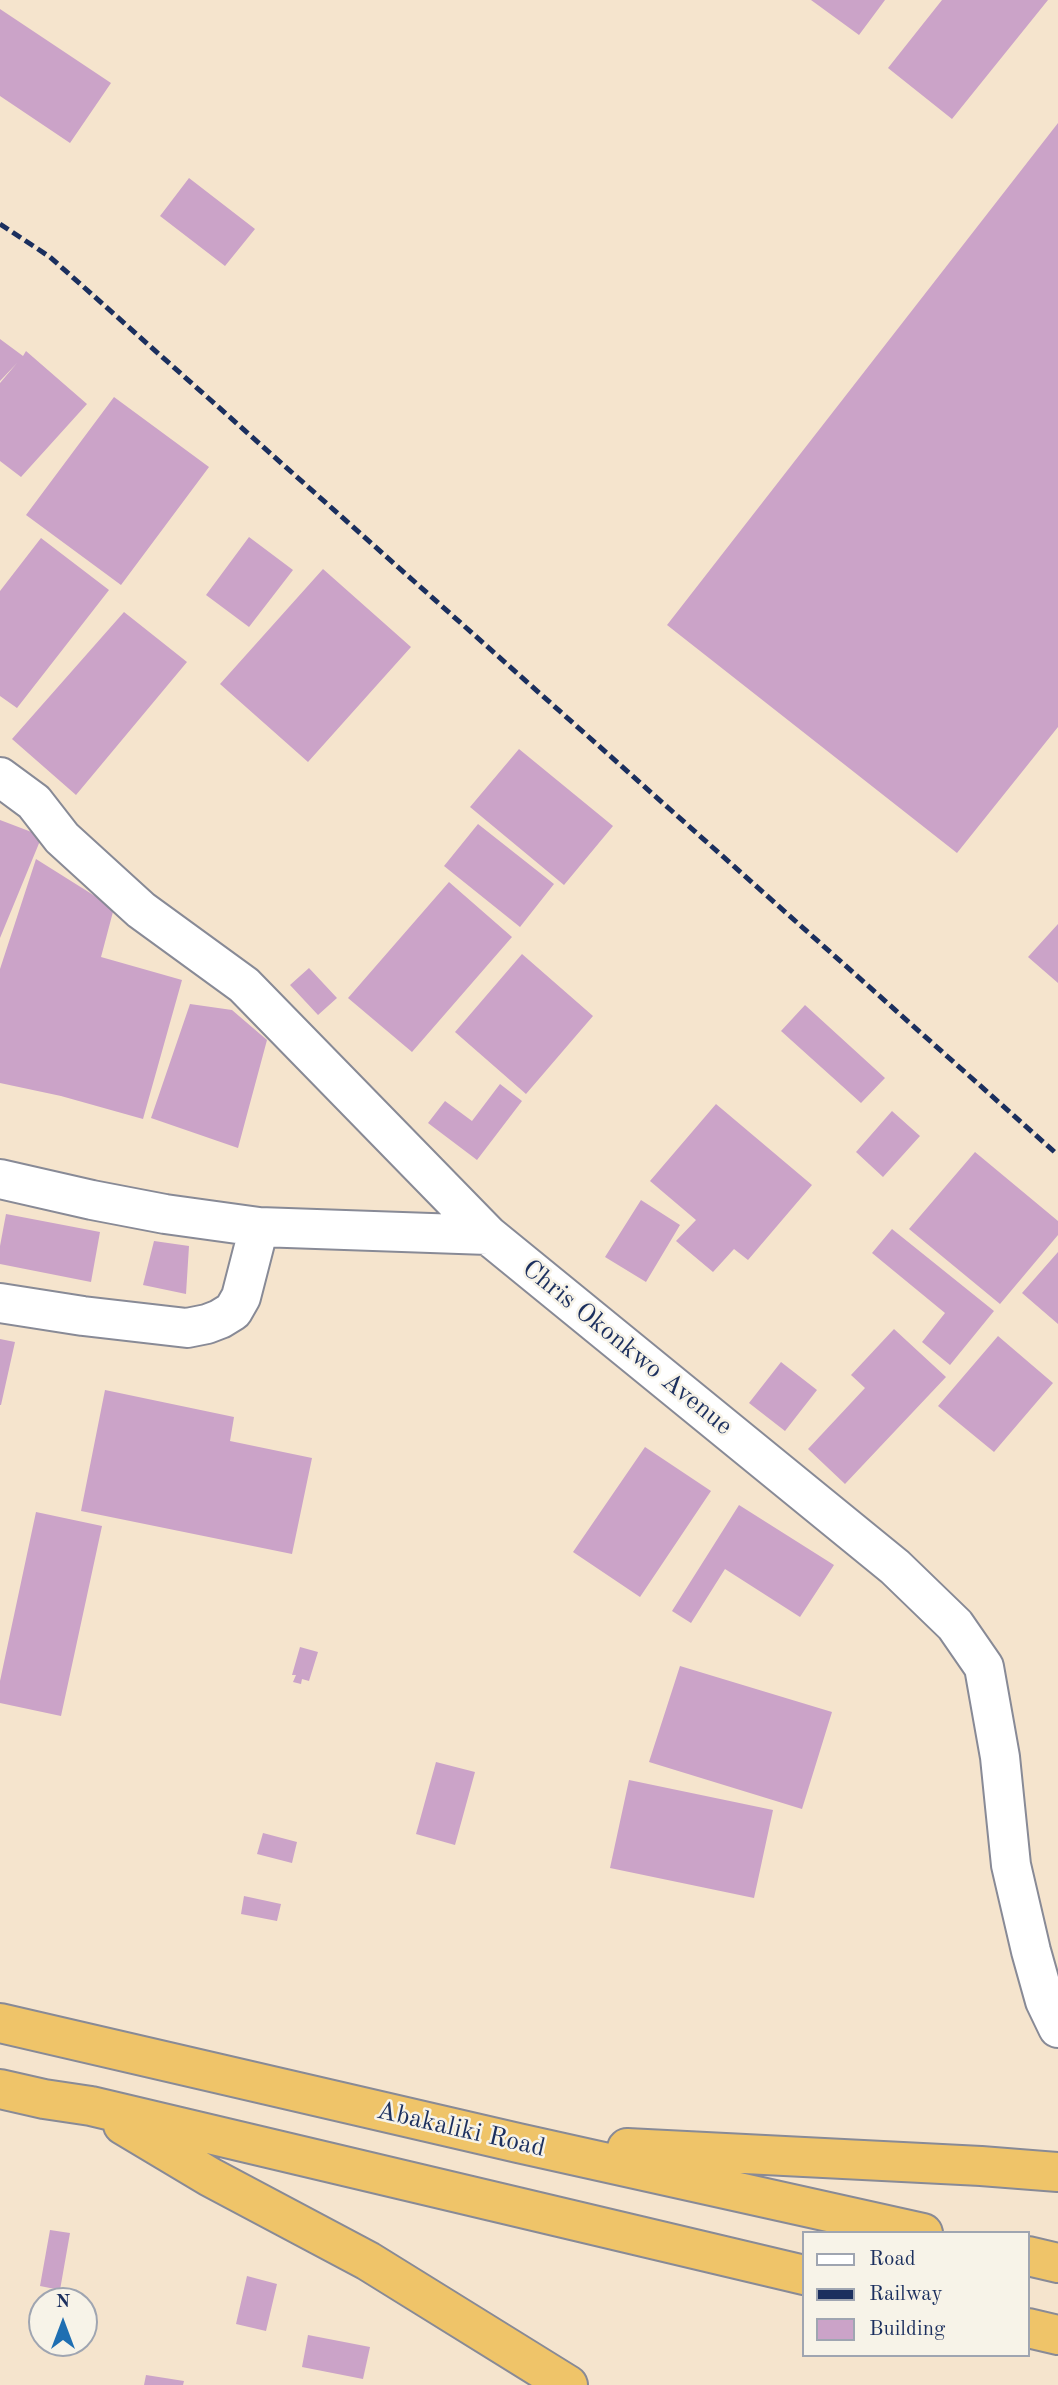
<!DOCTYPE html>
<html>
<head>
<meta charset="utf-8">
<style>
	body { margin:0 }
	#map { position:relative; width:1058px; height:2385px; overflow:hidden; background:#f5e4cd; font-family:"Old Standard TT",serif }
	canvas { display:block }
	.legend { position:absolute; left:802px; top:2231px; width:228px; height:126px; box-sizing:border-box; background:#f7f3e8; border:2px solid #9fa5b1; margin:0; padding:9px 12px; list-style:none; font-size:21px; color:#1b2f5e }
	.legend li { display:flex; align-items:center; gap:14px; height:35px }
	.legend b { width:35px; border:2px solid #9fa5b1 }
	.north { position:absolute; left:28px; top:2287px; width:70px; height:70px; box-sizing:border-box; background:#f7f3e8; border:2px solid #9fa5b1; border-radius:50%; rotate:0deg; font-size:19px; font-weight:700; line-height:28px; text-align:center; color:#1b2f5e }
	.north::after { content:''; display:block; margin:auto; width:24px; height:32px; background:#1f6fb2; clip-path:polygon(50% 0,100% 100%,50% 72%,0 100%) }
</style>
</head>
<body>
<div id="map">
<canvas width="1058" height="2385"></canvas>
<ul class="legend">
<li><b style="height:9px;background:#fff"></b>Road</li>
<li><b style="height:9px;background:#1b2f5e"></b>Railway</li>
<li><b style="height:19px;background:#cba3c8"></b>Building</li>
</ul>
<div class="north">N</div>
</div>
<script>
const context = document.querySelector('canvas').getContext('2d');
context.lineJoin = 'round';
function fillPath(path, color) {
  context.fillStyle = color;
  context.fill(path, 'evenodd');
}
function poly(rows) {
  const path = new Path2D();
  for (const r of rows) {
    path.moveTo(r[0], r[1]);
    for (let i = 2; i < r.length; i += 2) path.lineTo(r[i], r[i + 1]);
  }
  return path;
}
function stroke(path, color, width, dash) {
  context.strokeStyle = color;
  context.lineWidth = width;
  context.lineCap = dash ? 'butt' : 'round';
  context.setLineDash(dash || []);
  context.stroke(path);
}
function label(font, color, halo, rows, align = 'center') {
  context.font = font + ' "Old Standard TT",serif';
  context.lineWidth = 5;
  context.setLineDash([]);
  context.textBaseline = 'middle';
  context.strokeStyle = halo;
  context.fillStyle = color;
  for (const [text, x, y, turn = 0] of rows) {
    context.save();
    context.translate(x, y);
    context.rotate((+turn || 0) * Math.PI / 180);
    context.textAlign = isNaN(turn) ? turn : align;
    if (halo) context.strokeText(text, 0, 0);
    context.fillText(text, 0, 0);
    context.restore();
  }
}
const building = poly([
	[811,0,885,0,859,35],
	[942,0,1048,0,952,119,888,68],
	[0,9,111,83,70,143,0,96],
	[1058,123,1058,727,957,853,667,625],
	[189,178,255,229,225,266,160,216],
	[0,339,23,356,26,351,87,404,21,477,0,461,0,383,17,363,0,381],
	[114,397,209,467,121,585,26,515],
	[249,537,293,570,249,627,206,595],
	[41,538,109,590,17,708,0,696,0,591],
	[323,569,411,647,308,762,220,684],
	[124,612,187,662,76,795,12,739],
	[519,749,613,826,564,885,470,807],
	[0,820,42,836,0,938],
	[478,824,554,884,520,927,444,866],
	[36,859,114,908,101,957,182,980,143,1119,61,1096,0,1083,0,969],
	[449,882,512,937,412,1052,348,998],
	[1058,924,1058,983,1028,957],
	[522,954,593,1016,526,1094,455,1032],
	[309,968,337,998,318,1015,290,985],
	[190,1004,232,1010,267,1040,238,1148,151,1118],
	[805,1005,885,1078,861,1103,781,1031],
	[500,1084,522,1101,477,1160,428,1123,445,1101,472,1121],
	[716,1104,812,1185,748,1260,734,1249,713,1272,676,1241,696,1220,650,1181],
	[892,1111,920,1136,883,1177,856,1152],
	[975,1152,1058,1221,1058,1235,1000,1304,909,1229],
	[641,1200,680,1225,646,1282,605,1257],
	[6,1214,100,1232,91,1282,0,1264,0,1246],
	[892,1229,994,1311,950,1365,922,1342,945,1313,872,1253],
	[154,1241,189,1246,186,1294,143,1285],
	[1058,1252,1058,1324,1022,1293],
	[894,1329,946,1377,845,1484,808,1449,865,1388,851,1375],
	[998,1336,1053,1383,994,1452,938,1406],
	[0,1339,15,1342,1,1405,0,1405],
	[781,1362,817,1390,785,1431,749,1403],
	[105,1390,234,1417,230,1441,312,1458,292,1554,81,1511],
	[645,1447,711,1491,640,1597,573,1552],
	[739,1505,834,1565,800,1617,725,1569,691,1623,672,1611],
	[36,1512,102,1526,61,1716,0,1703,0,1681],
	[300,1647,318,1652,309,1681,302,1679,301,1684,293,1682,296,1675,292,1675],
	[680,1666,832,1712,802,1809,649,1762],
	[436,1762,475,1772,455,1845,416,1834],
	[629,1780,773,1810,754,1898,610,1868],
	[263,1833,297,1842,292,1863,257,1854],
	[244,1896,281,1904,277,1921,241,1914],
	[50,2230,70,2233,60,2290,40,2286],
	[247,2276,277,2284,266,2331,236,2324],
	[308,2335,370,2347,363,2379,302,2367],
	[146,2375,184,2381,183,2385,144,2385]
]);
const minor = poly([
	[0,777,34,802,62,838,141,910,244,985,488,1235,895,1567,955,1625,984,1667,1000,1757,1011,1865,1031,1951,1045,2001,1058,2028],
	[0,1179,92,1200,165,1214,259,1227,488,1235],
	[0,1303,83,1316,187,1328,207,1324,220,1319,233,1311,241,1297,259,1227]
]);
const trunk = poly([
	[0,2023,518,2143,923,2233],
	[0,2089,44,2099,91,2106,804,2275],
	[123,2125,210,2177,368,2261,568,2385],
	[627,2148,981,2166,1058,2172],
	[1028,2256,1058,2263],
	[1028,2328,1058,2335]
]);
const rail = poly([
	[0,224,50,257,1058,1155]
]);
const streetNames = [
	["Chris Okonkwo Avenue",627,1348,39],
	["Abakaliki Road",461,2130,13]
];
fillPath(building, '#cba3c8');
stroke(minor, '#888a96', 42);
stroke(trunk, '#888a96', 42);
stroke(minor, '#fff', 38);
stroke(trunk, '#efc469', 38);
stroke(rail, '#1b2f5e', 5, [10, 5]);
label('26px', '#1b2f5e', '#f7f3e8', streetNames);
</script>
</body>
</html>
